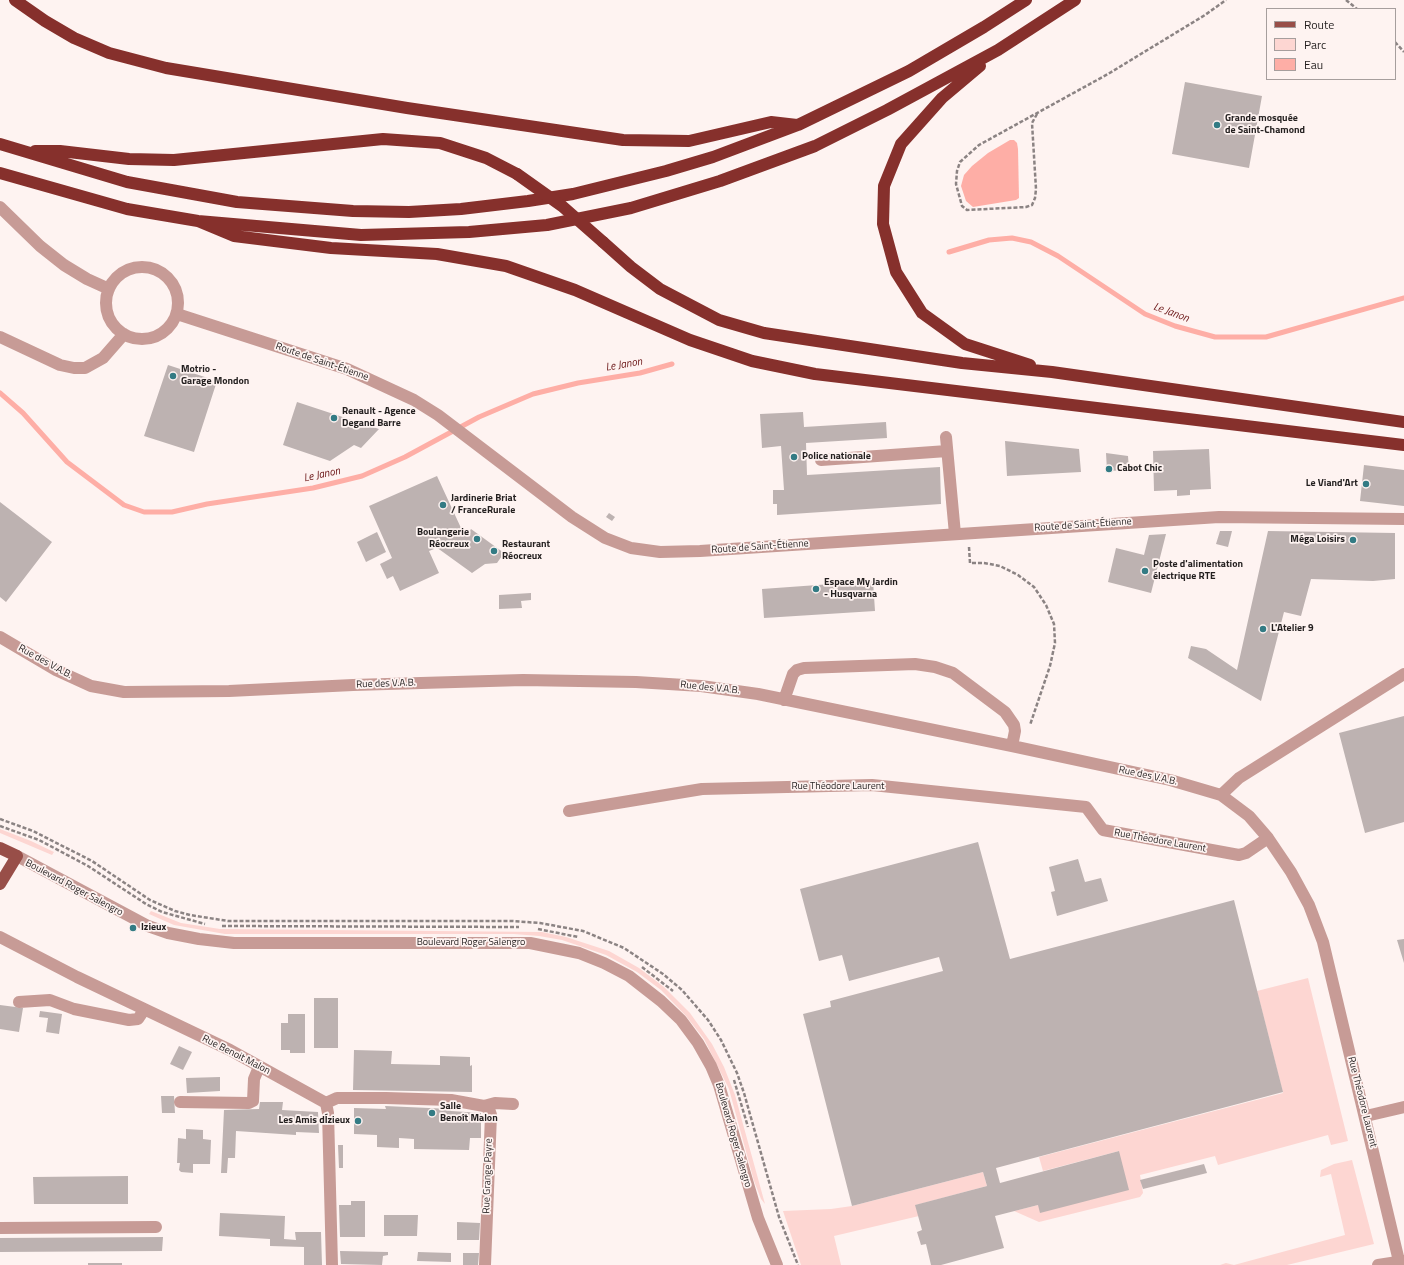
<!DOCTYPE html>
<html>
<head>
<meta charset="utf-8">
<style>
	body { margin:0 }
	#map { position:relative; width:1404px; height:1265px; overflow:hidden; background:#fef3f1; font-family:"Titillium Web",sans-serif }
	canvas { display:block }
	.legend { position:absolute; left:1266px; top:8px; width:130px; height:72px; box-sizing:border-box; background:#fef3f1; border:1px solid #a69e9d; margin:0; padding:5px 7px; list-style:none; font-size:12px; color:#231f1f }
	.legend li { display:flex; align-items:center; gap:8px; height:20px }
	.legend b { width:20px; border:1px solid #a69e9d }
</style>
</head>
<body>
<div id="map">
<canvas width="1404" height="1265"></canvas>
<ul class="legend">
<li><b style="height:5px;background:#984e48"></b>Route</li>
<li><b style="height:11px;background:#fdd6d2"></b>Parc</li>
<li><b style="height:11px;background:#feaea6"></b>Eau</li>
</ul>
</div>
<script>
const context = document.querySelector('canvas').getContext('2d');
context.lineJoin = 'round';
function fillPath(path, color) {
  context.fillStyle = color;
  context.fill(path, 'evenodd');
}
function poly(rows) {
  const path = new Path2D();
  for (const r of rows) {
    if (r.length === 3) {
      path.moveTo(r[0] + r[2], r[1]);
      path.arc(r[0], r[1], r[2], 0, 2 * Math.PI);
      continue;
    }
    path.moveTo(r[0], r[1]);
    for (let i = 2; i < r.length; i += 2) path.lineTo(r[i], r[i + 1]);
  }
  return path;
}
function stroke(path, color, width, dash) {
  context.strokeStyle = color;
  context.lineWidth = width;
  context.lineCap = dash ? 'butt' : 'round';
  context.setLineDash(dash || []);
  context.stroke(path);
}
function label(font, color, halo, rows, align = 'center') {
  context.font = font + ' "Titillium Web",sans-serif';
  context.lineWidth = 3.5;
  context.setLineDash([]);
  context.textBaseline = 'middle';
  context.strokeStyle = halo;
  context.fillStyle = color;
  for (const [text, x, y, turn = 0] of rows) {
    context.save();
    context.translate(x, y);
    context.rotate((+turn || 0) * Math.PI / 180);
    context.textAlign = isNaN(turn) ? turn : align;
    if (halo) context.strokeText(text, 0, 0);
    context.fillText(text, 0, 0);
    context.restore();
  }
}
const green = poly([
	[0,829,31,841,54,852,52,855,0,833],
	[151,911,181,923,220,929,542,932,566,937,609,951,639,968,664,987,690,1013,712,1044,724,1067,735,1095,765,1204,761,1199,754,1181,729,1089,704,1039,686,1016,661,990,637,972,606,955,562,940,539,936,514,934,225,934,174,925,149,914],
	[1308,978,1348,1141,1331,1145,1328,1135,1218,1165,1215,1156,1140,1175,1143,1193,1140,1197,1039,1222,1014,1211,1038,1205,1119,1151,1043,1171,1039,1157,1283,1093,1257,991],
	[1352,1160,1374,1244,1287,1265,1220,1265,1226,1263,1234,1265,1345,1235,1331,1174,1320,1177,1321,1170,1334,1164],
	[983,1172,987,1186,916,1205,919,1216,834,1236,841,1265,801,1265,783,1211,831,1209,852,1206]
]);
const water = poly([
	[1010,140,1014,140,1017,143,1018,149,1019,198,1016,200,973,207,966,201,961,186,964,175,972,166,988,153]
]);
const stream = poly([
	[949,252,989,240,1012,238,1031,242,1058,256,1145,314,1175,326,1215,337,1266,337,1404,298],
	[0,393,23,413,67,462,124,505,144,512,172,512,207,504,313,488,362,476,405,457,479,417,533,394,578,383,640,373,672,364]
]);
const building = poly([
	[1185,82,1262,96,1249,168,1172,154],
	[168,365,217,381,194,452,144,436],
	[297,402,379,429,361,448,354,445,330,461,283,445],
	[803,412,804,427,886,422,887,438,806,443,807,475,940,467,941,504,777,515,777,504,773,504,773,490,784,490,781,446,762,448,760,414],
	[1005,441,1079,449,1081,472,1007,476],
	[1209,449,1211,489,1190,490,1190,495,1177,496,1177,490,1154,491,1153,451],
	[1106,453,1128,456,1129,470,1107,471],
	[1364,465,1404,470,1404,506,1360,501],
	[437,476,461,528,468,534,471,529,504,553,497,563,485,564,472,573,436,547,433,540,431,541,434,549,429,551,439,573,400,591,393,576,387,579,380,564,392,558,369,506],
	[0,502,52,542,6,602,0,597],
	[609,513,615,517,612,521,606,517],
	[1220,531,1232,531,1228,547,1216,544],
	[1268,531,1395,533,1395,579,1373,581,1311,579,1301,616,1284,612,1261,701,1188,658,1191,646,1206,649,1237,670],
	[377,532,386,552,366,562,357,542],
	[1166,534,1151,593,1108,582,1116,548,1144,555,1149,535],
	[873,581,875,611,764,618,762,589],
	[531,593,531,600,521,601,522,608,499,609,499,595],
	[1404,716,1404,822,1365,833,1339,733],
	[978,842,1010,959,1234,900,1283,1092,996,1168,1000,1183,1119,1151,1129,1190,1040,1213,1038,1205,995,1216,1004,1248,941,1265,931,1265,926,1244,921,1245,917,1232,922,1230,915,1205,987,1186,983,1172,852,1206,803,1014,831,1007,830,1001,943,971,939,957,849,981,842,955,819,961,800,889],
	[1078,859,1085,882,1101,878,1108,901,1057,916,1051,892,1055,891,1049,867],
	[1404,939,1404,963,1397,940],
	[314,998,338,998,338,1048,314,1048],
	[0,1005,23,1008,19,1032,0,1029],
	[40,1011,62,1014,59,1034,46,1032,48,1018,39,1017],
	[288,1014,305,1014,305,1053,290,1053,290,1050,281,1050,281,1023,288,1023],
	[179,1046,192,1052,183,1070,170,1064],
	[354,1050,392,1051,391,1064,440,1065,440,1056,470,1057,470,1066,472,1065,472,1092,353,1090],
	[220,1077,220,1091,187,1093,186,1078],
	[161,1096,174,1096,175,1113,162,1113],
	[260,1102,283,1102,282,1110,318,1112,319,1133,296,1132,296,1135,236,1131,235,1158,228,1158,227,1173,221,1173,224,1110,259,1109],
	[385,1106,451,1109,451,1111,481,1113,481,1138,470,1138,469,1150,414,1149,414,1139,399,1138,399,1148,377,1147,377,1135,354,1134,354,1108,386,1109],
	[186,1129,203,1130,203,1139,211,1140,210,1164,193,1164,193,1173,181,1172,179,1170,180,1163,177,1163,178,1138,186,1139],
	[338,1145,343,1145,343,1168,339,1168],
	[1204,1164,1207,1173,1143,1189,1140,1180],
	[128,1176,128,1204,34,1204,33,1177],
	[351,1201,365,1201,365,1237,340,1237,339,1205,351,1205],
	[220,1213,285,1216,284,1239,296,1240,295,1232,321,1232,322,1265,304,1265,304,1247,270,1246,270,1239,219,1236],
	[384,1215,418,1215,417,1236,384,1236],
	[457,1222,480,1223,479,1240,457,1240],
	[163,1237,162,1251,0,1252,0,1238],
	[340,1251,388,1252,388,1255,383,1256,382,1265,341,1264],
	[418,1252,451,1253,451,1262,417,1261],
	[463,1253,479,1253,478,1265,463,1265],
	[88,1263,122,1263,122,1265,88,1265]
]);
const path = poly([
	[1346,0,1357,9],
	[1395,42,1404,52],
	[1037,114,1032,123,1036,189,1035,198,1032,205,1026,207,967,210,962,206,956,184,957,171,960,162,979,145,1108,74,1205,15,1226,0],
	[969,547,970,563,984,563,1000,566,1018,575,1034,587,1046,605,1054,624,1055,643,1050,666,1030,725],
	[0,819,33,831,92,861,150,900,175,911,190,915,228,921,512,921,540,923,583,931,624,948,663,974,682,990,708,1020,721,1040,737,1073,744,1093,779,1217,798,1265],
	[0,826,39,840,88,866,146,904,162,912,205,924],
	[222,926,519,927],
	[538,929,578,937],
	[642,967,673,991],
	[734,1080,748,1127]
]);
const minor = poly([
	[0,207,40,246,64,265,87,279,109,289],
	[142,303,36],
	[177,314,347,369,414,400,438,415,572,517,605,538,631,548,660,552,700,551,1219,517,1404,519],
	[0,337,60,365,74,368,85,368,103,358,124,334],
	[946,437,955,534],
	[821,460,947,451],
	[0,637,56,670,91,686,124,692,229,691,353,685,523,680,636,682,701,686,758,694,1012,746,1170,780,1221,795,1249,816,1268,838,1291,872,1309,905,1323,942,1399,1261],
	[784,700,793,674,797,670,804,668,915,664,935,667,953,673,1005,712,1014,725,1015,731,1012,746],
	[1221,795,1239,778,1404,674],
	[569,811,702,789,872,785,1086,807,1103,830,1228,853,1239,855,1246,853,1268,838],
	[17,856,148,926,168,933,199,939,234,943,530,943,579,953,604,963,629,976,661,1001,681,1020,698,1043,711,1066,719,1085,758,1218,777,1265],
	[0,937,77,977,230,1050,326,1103,328,1113,332,1265],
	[19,1002,50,1000,74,1009,129,1020,138,1019,144,1010],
	[180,1102,249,1103,253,1101,254,1079,259,1067],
	[326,1103,337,1098,386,1098,451,1100,484,1106,489,1109,491,1115,485,1265],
	[484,1106,495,1103,513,1104],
	[1366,1116,1404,1107],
	[0,1228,156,1227],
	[1378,1265,1404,1261]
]);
const major = poly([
	[0,848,17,856,0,884]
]);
const highway = poly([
	[15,0,45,21,74,38,109,53,166,68,407,108,623,140,689,141,771,122,797,125],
	[980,66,942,98,901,144,884,186,883,224,896,272,922,313,965,344,1030,365],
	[0,144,127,182,237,202,353,211,409,212,461,209,528,201,573,194,666,171,713,157,798,125,909,71,984,27,1026,0],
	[35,151,60,151,129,159,174,160,383,139,440,143,486,158,517,174],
	[0,173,127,209,198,221,361,235,469,232,547,225,631,208,720,181,815,146,887,110,998,50,1075,0],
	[198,221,234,236,331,248,437,254,506,266,575,290,690,340,752,361,815,374,1404,445],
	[603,242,631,267,660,289,719,320,764,333,962,363,1052,372,1404,422]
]);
const highwayBridge = poly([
	[517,174,562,206,603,242]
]);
const markers = [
	[1217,125,4,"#337b84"],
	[173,376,4,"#337b84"],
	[334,418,4,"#337b84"],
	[794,457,4,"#337b84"],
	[1109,469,4,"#337b84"],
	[1366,484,4,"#337b84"],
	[443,505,4,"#337b84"],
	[477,539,4,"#337b84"],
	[1353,540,4,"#337b84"],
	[494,551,4,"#337b84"],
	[1145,571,4,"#337b84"],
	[816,589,4,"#337b84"],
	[1263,629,4,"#337b84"],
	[133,928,4,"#337b84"],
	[432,1113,4,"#337b84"],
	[358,1121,4,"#337b84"]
];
const poiNames = [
	["Grande mosquée",1225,119],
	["de Saint-Chamond",1225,131],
	["Motrio -",181,370],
	["Garage Mondon",181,382],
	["Renault - Agence",342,412],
	["Degand Barre",342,424],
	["Police nationale",802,457],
	["Cabot Chic",1117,469],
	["Le Viand'Art",1358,484,"right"],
	["Jardinerie Briat",451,499],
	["/ FranceRurale",451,511],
	["Boulangerie",469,533,"right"],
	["Réocreux",469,545,"right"],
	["Méga Loisirs",1345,540,"right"],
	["Restaurant",502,545],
	["Réocreux",502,557],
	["Poste d'alimentation",1153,565],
	["électrique RTE",1153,577],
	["Espace My Jardin",824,583],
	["- Husqvarna",824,595],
	["L'Atelier 9",1271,629],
	["Izieux",141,928],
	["Salle",440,1107],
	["Benoît Malon",440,1119],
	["Les Amis dÍzieux",350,1121,"right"]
];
const streetNames = [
	["Route de Saint-Étienne",322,362,19],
	["Route de Saint-Étienne",1083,525,-4],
	["Route de Saint-Étienne",760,547,-4],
	["Rue des V.A.B.",45,662,29],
	["Rue des V.A.B.",386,684,-2],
	["Rue des V.A.B.",710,688,6],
	["Rue des V.A.B.",1148,776,12],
	["Rue Théodore Laurent",838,787],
	["Rue Théodore Laurent",1160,841,10],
	["Boulevard Roger Salengro",74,888,28],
	["Boulevard Roger Salengro",471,943],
	["Rue Benoit Malon",236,1055,27],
	["Rue Théodore Laurent",1362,1102,76],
	["Boulevard Roger Salengro",733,1135,74],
	["Rue Grange Payre",488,1176,-88]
];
const waterNames = [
	["Le Janon",1171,313,20],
	["Le Janon",624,365,-10],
	["Le Janon",322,475,-12]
];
fillPath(green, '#fdd6d2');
fillPath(water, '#feaea6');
stroke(stream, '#feaea6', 5);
fillPath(building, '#bdb2b1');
stroke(path, '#8b8383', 2.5, [4, 2]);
stroke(minor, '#c79b96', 12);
stroke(major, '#984e48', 12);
stroke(highway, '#86302c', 12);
stroke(highwayBridge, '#86302c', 12);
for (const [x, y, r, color] of markers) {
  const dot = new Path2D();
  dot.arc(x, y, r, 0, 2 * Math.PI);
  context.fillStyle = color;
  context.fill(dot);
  stroke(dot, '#fef3f1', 1.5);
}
label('bold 10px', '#231f1f', '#fef3f1', poiNames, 'left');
label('10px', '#231f1f', '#fef3f1', streetNames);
label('italic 11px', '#6b1516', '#fef3f1', waterNames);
</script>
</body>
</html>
